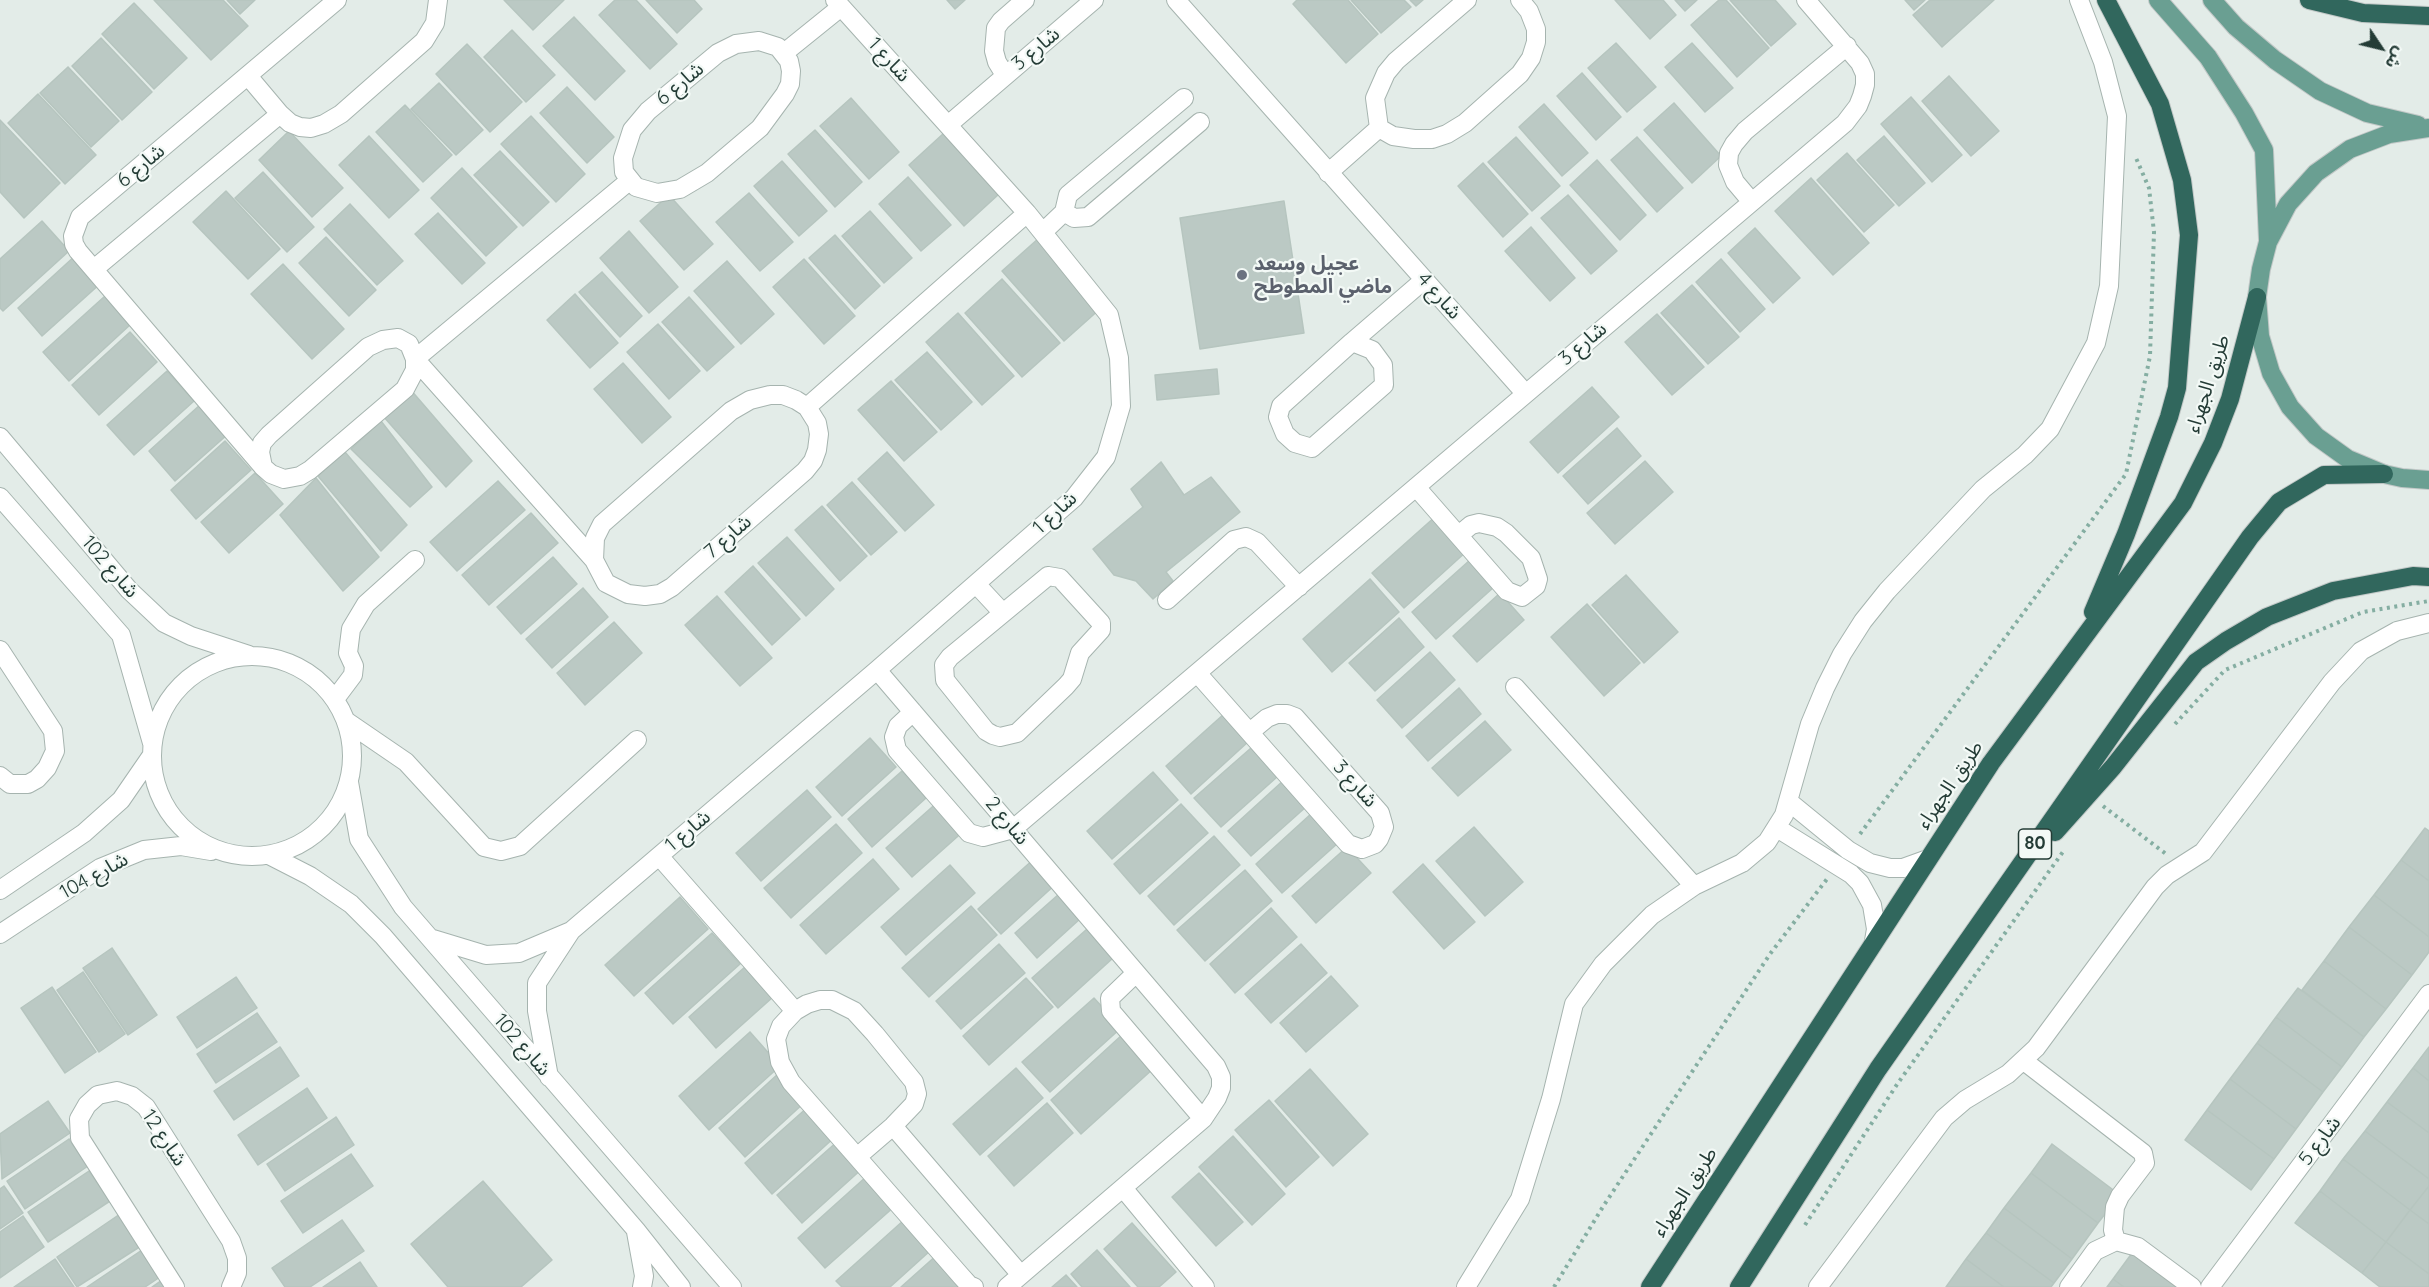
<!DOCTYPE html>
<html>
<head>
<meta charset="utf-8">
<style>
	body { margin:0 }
	#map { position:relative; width:2429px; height:1287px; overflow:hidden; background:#e3ece8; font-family:Quicksand,"Noto Sans Arabic",sans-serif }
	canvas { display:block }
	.north { position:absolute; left:2351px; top:18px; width:60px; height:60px; -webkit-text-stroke:4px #f3f9f6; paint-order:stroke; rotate:125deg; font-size:16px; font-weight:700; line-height:24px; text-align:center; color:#243c36 }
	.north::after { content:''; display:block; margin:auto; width:21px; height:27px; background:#243c36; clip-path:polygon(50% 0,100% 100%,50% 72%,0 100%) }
</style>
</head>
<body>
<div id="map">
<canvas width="2429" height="1287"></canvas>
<div class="north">ش</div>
</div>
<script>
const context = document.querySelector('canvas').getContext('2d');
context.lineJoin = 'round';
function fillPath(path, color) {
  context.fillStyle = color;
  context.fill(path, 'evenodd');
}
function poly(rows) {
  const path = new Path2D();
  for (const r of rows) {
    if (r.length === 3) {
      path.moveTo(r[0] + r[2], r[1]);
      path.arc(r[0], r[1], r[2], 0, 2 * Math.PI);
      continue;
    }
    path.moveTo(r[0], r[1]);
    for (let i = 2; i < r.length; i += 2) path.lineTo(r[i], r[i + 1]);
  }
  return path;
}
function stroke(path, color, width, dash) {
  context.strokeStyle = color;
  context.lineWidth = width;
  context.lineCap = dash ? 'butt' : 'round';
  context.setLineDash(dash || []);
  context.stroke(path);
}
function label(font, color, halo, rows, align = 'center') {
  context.font = font + ' Quicksand,"Noto Sans Arabic",sans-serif';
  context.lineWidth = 4.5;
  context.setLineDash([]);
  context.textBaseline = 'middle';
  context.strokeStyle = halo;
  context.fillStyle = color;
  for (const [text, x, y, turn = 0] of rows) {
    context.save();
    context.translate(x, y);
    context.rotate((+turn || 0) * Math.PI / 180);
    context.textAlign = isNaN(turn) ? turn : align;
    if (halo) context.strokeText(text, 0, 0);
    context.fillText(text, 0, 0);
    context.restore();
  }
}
const building = poly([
	[154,0,223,0,248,26,211,60,154,0],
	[227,0,255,0,240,14,227,0],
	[504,0,564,0,533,30,504,0],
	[615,0,636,0,677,44,650,69,599,15,615,0],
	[646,0,694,0,702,9,677,33,646,0],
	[947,0,965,0,955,9,947,0],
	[1297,0,1348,0,1378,34,1346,63,1293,4,1297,0],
	[1351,0,1404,0,1411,7,1381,33,1351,0],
	[1410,0,1423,0,1416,6,1410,0],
	[1615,0,1663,0,1676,15,1650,39,1615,0],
	[1675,0,1697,0,1685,11,1675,0],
	[1719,0,1726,0,1769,48,1737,77,1691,25,1719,0],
	[1730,0,1775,0,1796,24,1771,46,1730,0],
	[1905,0,1925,0,1914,10,1905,0],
	[1930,0,1994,0,1942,47,1913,15,1930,0],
	[134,3,187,58,154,89,102,34,134,3],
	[574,17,625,71,595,100,543,46,574,17],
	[512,30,555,75,526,102,484,57,512,30],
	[101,38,152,92,122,120,72,66,101,38],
	[1616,43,1656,87,1627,112,1588,68,1616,43],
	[1692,43,1733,88,1705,112,1665,67,1692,43],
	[467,44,522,102,490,132,436,74,467,44],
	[68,67,119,121,91,147,40,93,68,67],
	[1582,73,1621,117,1596,140,1557,96,1582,73],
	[1949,76,1999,131,1971,156,1922,101,1949,76],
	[439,83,483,130,456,155,411,109,439,83],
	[567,87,614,137,587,163,540,113,567,87],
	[38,94,96,155,65,184,8,123,38,94],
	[1911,97,1962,155,1932,182,1881,124,1911,97],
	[851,98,899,152,869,179,820,126,851,98],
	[1674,103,1721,156,1692,183,1644,130,1674,103],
	[1544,104,1588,153,1562,176,1519,127,1544,104],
	[405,105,452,155,423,182,376,132,405,105],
	[531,116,585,174,556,202,501,144,531,116],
	[0,120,60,183,24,218,0,192,0,120],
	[815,130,862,182,835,207,788,154,815,130],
	[289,131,343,188,312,217,259,160,289,131],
	[944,133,999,194,964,226,909,165,944,133],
	[369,136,419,190,389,218,339,165,369,136],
	[1884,136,1925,183,1899,206,1857,160,1884,136],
	[1516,137,1560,186,1532,211,1488,162,1516,137],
	[1637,137,1683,188,1657,212,1611,160,1637,137],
	[500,151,549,202,523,226,474,175,500,151],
	[1847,153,1894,205,1864,232,1817,180,1847,153],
	[1597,160,1646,215,1620,240,1570,185,1597,160],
	[782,161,827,211,799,236,754,186,782,161],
	[1483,163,1528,214,1503,237,1458,186,1483,163],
	[462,168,517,227,486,256,431,198,462,168],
	[263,172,314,227,287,252,235,198,263,172],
	[908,177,951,225,921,251,879,204,908,177],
	[1811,178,1869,243,1833,275,1775,211,1811,178],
	[226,191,280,249,248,279,193,222,226,191],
	[749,193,793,242,760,271,716,222,749,193],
	[669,195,713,244,684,270,640,221,669,195],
	[1568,195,1617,251,1591,274,1541,218,1568,195],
	[1284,201,1304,333,1200,349,1180,218,1284,201],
	[350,204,403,261,377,285,324,229,350,204],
	[870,211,912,258,884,283,842,236,870,211],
	[438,213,485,263,462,284,415,234,438,213],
	[42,221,69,251,3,311,0,308,0,259,42,221],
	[1531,227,1575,278,1550,301,1505,251,1531,227],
	[1755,228,1800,278,1773,303,1728,253,1755,228],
	[629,231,678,287,649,313,600,258,629,231],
	[835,235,880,286,855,309,809,258,835,235],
	[326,237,376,290,349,316,299,263,326,237],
	[1039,238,1101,308,1064,341,1002,271,1039,238],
	[76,255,101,283,42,336,18,308,76,255],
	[804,259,855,316,824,344,773,287,804,259],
	[1721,259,1765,309,1740,332,1696,282,1721,259],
	[727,261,774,314,741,344,694,291,727,261],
	[283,264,344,329,312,359,251,294,283,264],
	[602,272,642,316,620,337,579,292,602,272],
	[1002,279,1060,343,1022,377,965,313,1002,279],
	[1692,285,1739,337,1708,364,1661,313,1692,285],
	[575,294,618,343,590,368,547,320,575,294],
	[105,296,131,324,69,381,43,352,105,296],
	[689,297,734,347,707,371,662,322,689,297],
	[958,313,1014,376,982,405,926,342,958,313],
	[1657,314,1704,367,1672,395,1625,342,1657,314],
	[658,324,700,371,669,399,627,352,658,324],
	[130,332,157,362,99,415,72,385,130,332],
	[927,352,972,402,941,430,895,380,927,352],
	[623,363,671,417,642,443,594,389,623,363],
	[1217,369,1219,394,1157,400,1155,375,1217,369],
	[167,371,194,401,134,455,107,425,167,371],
	[891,381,937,432,904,461,858,410,891,381],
	[1592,387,1619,417,1558,473,1530,442,1592,387],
	[410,389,472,461,446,487,383,416,410,389],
	[201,404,228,434,175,481,149,451,201,404],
	[381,421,432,487,410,507,351,449,381,421],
	[1617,428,1641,456,1588,504,1563,476,1617,428],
	[225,441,251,470,196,519,171,490,225,441],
	[345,452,407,525,381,551,318,476,345,452],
	[887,452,934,505,905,531,858,479,887,452],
	[1645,461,1673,492,1615,544,1587,513,1645,461],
	[1161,462,1184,495,1211,477,1240,512,1166,572,1173,581,1153,599,1136,581,1114,575,1093,549,1143,507,1131,489,1161,462],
	[255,473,283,504,229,553,201,522,255,473],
	[316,478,379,557,343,591,280,515,316,478],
	[498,481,525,510,457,571,430,542,498,481],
	[852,482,897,532,871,555,827,505,852,482],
	[822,506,867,556,840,581,795,530,822,506],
	[531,513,558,543,489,605,462,575,531,513],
	[1436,516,1467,551,1404,608,1372,573,1436,516],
	[787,537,834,589,806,616,758,563,787,537],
	[553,557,577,584,521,634,497,607,553,557],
	[1470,560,1494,587,1436,639,1412,612,1470,560],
	[753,566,800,619,772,645,725,592,753,566],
	[1626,575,1678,632,1644,663,1592,605,1626,575],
	[1370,579,1399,612,1332,672,1303,639,1370,579],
	[583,588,608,617,552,668,526,639,583,588],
	[1500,593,1524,620,1477,662,1453,636,1500,593],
	[717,596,772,658,740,686,685,625,717,596],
	[1587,604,1640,663,1604,696,1551,637,1587,604],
	[1399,618,1424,647,1375,691,1349,663,1399,618],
	[614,622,642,653,585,705,557,673,614,622],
	[1430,652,1455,680,1402,728,1377,700,1430,652],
	[1459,688,1481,714,1428,761,1406,736,1459,688],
	[1224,714,1249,741,1191,794,1166,766,1224,714],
	[1485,721,1511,750,1458,796,1432,768,1485,721],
	[870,738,896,767,842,816,816,787,870,738],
	[1251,748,1277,777,1221,827,1194,798,1251,748],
	[902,771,926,798,872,847,848,819,902,771],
	[1153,772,1178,800,1112,859,1087,831,1153,772],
	[1284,780,1307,806,1251,856,1228,831,1284,780],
	[807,790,831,817,761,881,736,853,807,790],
	[940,800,966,829,912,877,886,848,940,800],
	[1181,804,1208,833,1140,894,1114,864,1181,804],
	[1312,813,1338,843,1282,893,1256,864,1312,813],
	[836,824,862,853,791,918,764,888,836,824],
	[1474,827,1523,882,1485,916,1436,861,1474,827],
	[2425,828,2429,831,2429,881,2401,860,2425,828],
	[1214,836,1240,865,1174,925,1148,896,1214,836],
	[1347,847,1371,873,1316,923,1292,896,1347,847],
	[1035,858,1057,883,1001,934,978,909,1035,858],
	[873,859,899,889,826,954,800,925,873,859],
	[2401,860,2429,881,2429,937,2374,895,2401,860],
	[1423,864,1475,922,1444,949,1393,892,1423,864],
	[950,865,975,893,906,955,881,927,950,865],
	[1245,870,1272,901,1205,961,1177,930,1245,870],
	[1059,894,1081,918,1037,958,1015,933,1059,894],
	[2374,895,2429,937,2429,952,2412,975,2349,927,2374,895],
	[680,897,708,929,634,996,605,965,680,897],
	[971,906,997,935,929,997,902,968,971,906],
	[1271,908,1297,937,1235,993,1210,964,1271,908],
	[2349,927,2412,975,2386,1009,2324,961,2349,927],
	[1087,929,1113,958,1058,1008,1032,978,1087,929],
	[712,933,740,964,673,1024,645,993,712,933],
	[999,944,1025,973,961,1029,936,1001,999,944],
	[1301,944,1327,973,1271,1023,1245,994,1301,944],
	[112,948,157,1015,128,1035,83,968,112,948],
	[2324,961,2386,1009,2364,1037,2302,990,2324,961],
	[746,966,773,997,716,1048,689,1017,746,966],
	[83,972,125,1034,99,1052,57,990,83,972],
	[1331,976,1358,1006,1306,1052,1280,1023,1331,976],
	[236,977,257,1008,197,1048,177,1017,236,977],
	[1026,978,1053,1007,989,1065,963,1036,1026,978],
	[52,987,96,1052,65,1073,21,1008,52,987],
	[2298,988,2364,1037,2342,1067,2276,1017,2298,988],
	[1094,998,1121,1028,1050,1092,1022,1062,1094,998],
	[257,1013,277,1042,216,1083,197,1054,257,1013],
	[2276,1017,2342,1067,2323,1092,2257,1043,2276,1017],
	[750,1032,780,1066,709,1130,679,1096,750,1032],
	[1123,1034,1154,1068,1081,1134,1051,1100,1123,1034],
	[2257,1043,2323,1092,2296,1129,2230,1079,2257,1043],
	[280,1047,299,1076,234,1120,214,1091,280,1047],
	[2429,1047,2429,1081,2413,1068,2429,1047],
	[1016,1068,1043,1098,980,1155,953,1124,1016,1068],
	[2413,1068,2429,1081,2429,1133,2387,1102,2413,1068],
	[1310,1069,1368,1134,1333,1166,1275,1101,1310,1069],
	[779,1073,805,1102,745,1157,719,1128,779,1073],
	[2230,1079,2296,1129,2274,1159,2207,1110,2230,1079],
	[307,1088,327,1118,258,1165,238,1135,307,1088],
	[1269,1100,1319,1157,1286,1187,1235,1130,1269,1100],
	[48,1101,70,1133,2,1179,0,1134,48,1101],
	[2387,1102,2429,1133,2429,1179,2365,1131,2387,1102],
	[1047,1103,1073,1133,1014,1186,988,1156,1047,1103],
	[809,1106,836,1136,772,1194,745,1163,809,1106],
	[2207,1110,2274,1159,2251,1190,2185,1140,2207,1110],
	[336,1117,354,1145,285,1191,267,1164,336,1117],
	[2365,1131,2429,1179,2429,1186,2410,1210,2343,1159,2365,1131],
	[1233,1136,1285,1194,1252,1225,1199,1167,1233,1136],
	[69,1139,88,1166,25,1209,7,1181,69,1139],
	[839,1140,864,1167,802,1223,777,1195,839,1140],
	[2052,1144,2120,1195,2098,1223,2031,1173,2052,1144],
	[351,1154,373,1186,303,1233,281,1201,351,1154],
	[2343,1159,2410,1210,2386,1242,2320,1191,2343,1159],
	[89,1171,110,1201,48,1242,28,1212,89,1171],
	[1199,1173,1243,1222,1216,1246,1172,1197,1199,1173],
	[2031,1173,2098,1223,2072,1259,2004,1208,2031,1173],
	[867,1176,895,1206,825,1268,798,1238,867,1176],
	[483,1181,552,1260,521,1287,448,1287,411,1244,483,1181],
	[4,1186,23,1213,0,1229,0,1189,4,1186],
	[2429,1186,2429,1224,2410,1210,2429,1186],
	[2320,1191,2386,1242,2362,1273,2295,1223,2320,1191],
	[2004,1208,2072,1259,2054,1283,1986,1233,2004,1208],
	[2410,1210,2429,1224,2429,1274,2386,1242,2410,1210],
	[120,1214,141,1246,77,1287,57,1257,120,1214],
	[23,1216,44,1247,0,1278,0,1232,23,1216],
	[342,1220,364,1251,310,1287,285,1287,272,1268,342,1220],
	[904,1220,931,1250,890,1287,842,1287,836,1281,904,1220],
	[1132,1223,1176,1272,1159,1287,1138,1287,1104,1249,1132,1223],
	[1986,1233,2054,1283,2051,1287,2004,1287,1966,1259,1986,1233],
	[2386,1242,2429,1274,2429,1287,2380,1287,2362,1273,2386,1242],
	[2135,1249,2185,1287,2124,1287,2113,1279,2135,1249],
	[142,1250,160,1277,145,1287,87,1287,142,1250],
	[1097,1250,1130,1287,1082,1287,1071,1274,1097,1250],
	[938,1254,963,1287,901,1287,938,1254],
	[55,1259,74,1287,14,1287,55,1259],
	[1966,1259,2004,1287,1946,1287,1966,1259],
	[360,1262,377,1287,323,1287,360,1262],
	[1066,1275,1077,1287,1052,1287,1066,1275],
	[2113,1279,2124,1287,2107,1287,2113,1279],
	[162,1280,166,1287,152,1287,162,1280]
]);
const path = poly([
	[2175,724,2225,670,2363,612,2429,601],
	[2103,806,2166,854],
	[1860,834,2126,474,2150,356,2154,232,2149,188,2136,158],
	[1805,1225,1898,1083,2065,849],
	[1554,1287,1604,1205,1770,954,1827,879]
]);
const minor = poly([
	[1176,0,1525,393],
	[1467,0,1396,61,1386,73,1375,98,1379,128,1393,136,1414,139,1432,139,1447,134,1465,123,1520,74,1531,58,1536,42,1536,29,1529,11,1520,0],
	[759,41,778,47,789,61,791,71,790,84,785,94,760,128,707,173,680,189,657,193,636,187,624,172,623,158,632,130,648,111,718,53,736,44,759,41],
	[784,53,841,7],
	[1005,75,997,62,994,51,996,28,1001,21,1025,0],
	[248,76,280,114,290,123,300,127,311,128,324,124,341,114,424,41,435,23,438,0],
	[948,125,1094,0],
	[1328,173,1379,128],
	[1751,201,1735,182,1728,165,1729,153,1734,144,1745,131,1847,46],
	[1064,212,1068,195,1184,98],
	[1043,232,1064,212,1074,218,1088,217,1200,122],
	[94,269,280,114],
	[398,338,409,344,415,359,415,370,405,389,310,470,300,476,284,479,271,474,263,467,260,452,262,443,269,435,368,347,383,340,398,338],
	[1352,342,1372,350,1383,365,1384,385,1312,448,1295,443,1285,434,1278,417,1281,406,1352,342,1424,280],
	[415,359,629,181],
	[415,359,594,560],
	[770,395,783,395,796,400,807,407,817,423,819,434,817,450,813,461,805,471,672,587,660,594,645,596,628,594,606,583,594,560,595,538,602,524,731,411,750,400,770,395],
	[807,407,1027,213],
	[0,437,129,590,164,623,191,636,249,655],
	[263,467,78,251,74,244,73,236,80,217,337,0],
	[1416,487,1507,591,1522,597,1536,586,1538,579,1531,558,1506,533,1497,527,1479,523,1471,525,1459,535],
	[0,497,121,635,152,743],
	[1048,576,1060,578,1101,623,1101,630,1080,653,1072,679,1066,686,1017,733,1000,737,993,735,986,731,945,680,944,665,950,657,1048,576],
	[976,584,1003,613],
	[1167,600,1234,540,1246,537,1257,542,1299,587],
	[0,650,53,731,55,751,47,768,37,779,28,784,10,784,0,776],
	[252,756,100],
	[877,670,1216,1066,1221,1077,1221,1088,1217,1098,1203,1119,1007,1287],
	[1198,674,1348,844,1362,849,1375,844,1379,839,1384,827,1380,813,1295,717,1287,714,1277,714,1267,718,1250,732],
	[1515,687,1694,886],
	[335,699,353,675,354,666,348,653,351,629,366,604,415,560],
	[913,712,898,726,894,737,897,750,969,833,983,837,1013,829,1845,123,1858,106,1862,96,1865,85,1865,74,1860,63,1806,0],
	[346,721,406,762,484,847,501,851,520,846,637,740],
	[349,782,359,839,403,907,732,1287],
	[1788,801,1848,850,1870,863,1890,868,1903,868,1928,859],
	[1777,828,1851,874,1860,883,1872,905,1876,929,1874,941],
	[269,855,310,876,351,904,383,936,636,1230,681,1287],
	[659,856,795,1011],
	[0,890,84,833,121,800,152,755],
	[0,934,100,868,144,850,181,846,211,851],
	[430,938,486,955,519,953,571,931],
	[1136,973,1110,998,1111,1011,1203,1119],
	[820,1000,832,1000,854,1011,875,1034,914,1082,917,1094,914,1104,893,1126,857,1157,791,1082,780,1062,776,1039,781,1026,795,1011,807,1004,820,1000],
	[2024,1061,2143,1153,2145,1163,2120,1196,2115,1207,2113,1230,2116,1241],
	[549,1077,537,1011,537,983,571,931,877,670,1074,498,1106,457,1121,406,1119,358,1109,315,1027,213,835,0],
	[893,1126,1021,1275],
	[857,1157,961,1276,970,1286,974,1287],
	[1123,1188,1205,1287],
	[636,1232,644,1276,642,1287],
	[175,1287,80,1138,79,1119,87,1105,98,1095,117,1091,132,1096,146,1107,231,1241,237,1258,237,1273,231,1287],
	[1466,1287,1520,1199,1551,1099,1574,1004,1603,964,1652,915,1694,886,1742,863,1767,842,1784,815,1810,724,1825,688,1842,654,1863,621,1887,591,1983,489,2025,455,2050,429,2096,343,2109,286,2117,116,2103,62,2079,0],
	[1818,1287,1944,1118,1965,1100,2008,1074,2036,1048,2155,887,2167,875,2203,852,2332,682,2361,651,2397,631,2429,623],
	[2069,1287,2095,1251,2116,1241,2138,1247,2192,1287],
	[2210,1287,2429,994]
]);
const major = poly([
	[2158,0,2208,57,2244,113,2264,150,2268,240],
	[2212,0,2236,27,2275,60,2320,91,2367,113,2418,125],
	[2429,128,2389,134,2350,149,2316,173,2288,204,2268,242,2261,269,2257,297,2260,336,2271,373,2290,407,2316,436,2348,459,2384,474,2402,478,2429,480]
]);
const highway = poly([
	[2309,0,2363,13,2429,16],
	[2093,612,2126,534,2169,417,2177,388,2189,235,2182,180,2160,104,2106,0],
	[2055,832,2113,767,2196,662,2226,641,2267,617,2333,591,2413,576,2429,577],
	[1650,1287,1991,763,2183,503,2213,443,2230,399,2257,297],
	[1739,1287,1878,1069,2250,537,2279,502,2324,475,2384,474]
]);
const markers = [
	[1242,275,6,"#6b7280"]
];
const shields = [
	[2035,844,33]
];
const shieldNames = [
	["80",2035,844]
];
const streetNames = [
	["شارع 3",1036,49,-40],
	["شارع 1",889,60,48],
	["شارع 6",680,84,-40],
	["شارع 6",141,166,-40],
	["شارع 4",1439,296,48],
	["شارع 3",1583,344,-40],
	["طريق الجهراء",2208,384,-72],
	["شارع 1",1055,513,-43],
	["شارع 7",728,537,-41],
	["شارع 102",110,567,49],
	["شارع 3",1355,784,48],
	["طريق الجهراء",1950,785,-56],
	["شارع 2",1007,821,50],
	["شارع 1",688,831,-40],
	["شارع 104",94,876,-29],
	["شارع 102",522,1045,49],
	["شارع 12",164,1138,56],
	["شارع 5",2320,1141,-53],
	["طريق الجهراء",1685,1192,-57]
];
const worshipNames = [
	["عجيل وسعد",1254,264],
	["ماضي المطوطح",1254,287]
];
fillPath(building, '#bbc9c4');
stroke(building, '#b6c5bf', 1.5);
stroke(minor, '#a6b4af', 20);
stroke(major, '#c2c8c7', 20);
stroke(highway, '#c2c8c7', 20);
stroke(path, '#85aea2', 4, [3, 4.5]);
stroke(minor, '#fff', 18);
stroke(major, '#6a9f92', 18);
stroke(highway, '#31675d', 18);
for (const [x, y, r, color] of markers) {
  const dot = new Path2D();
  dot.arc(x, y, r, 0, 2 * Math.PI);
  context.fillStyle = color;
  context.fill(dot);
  stroke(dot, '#f3f9f6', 2);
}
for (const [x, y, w] of shields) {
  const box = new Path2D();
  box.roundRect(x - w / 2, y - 15, w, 30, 4.5);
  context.fillStyle = '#f3f9f6';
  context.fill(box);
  stroke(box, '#243c36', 1.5);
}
label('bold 18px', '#243c36', null, shieldNames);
label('20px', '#243c36', '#f3f9f6', streetNames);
label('bold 20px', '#5b616d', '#f3f9f6', worshipNames, 'left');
</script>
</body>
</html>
